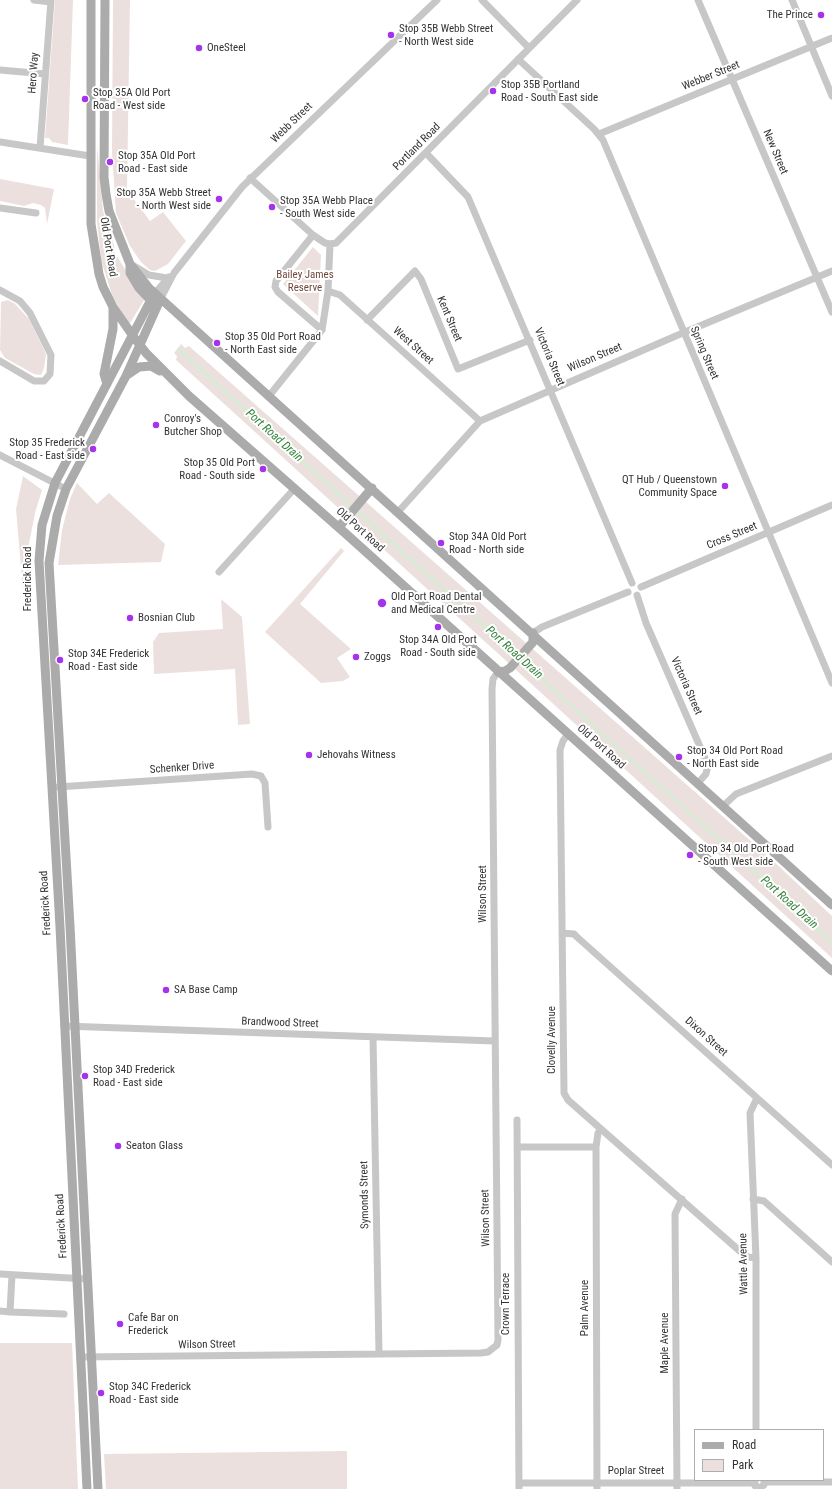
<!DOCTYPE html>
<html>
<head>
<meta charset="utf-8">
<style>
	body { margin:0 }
	#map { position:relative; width:832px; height:1489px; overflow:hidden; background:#fff; font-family:"Roboto Condensed",sans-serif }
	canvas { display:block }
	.legend { position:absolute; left:694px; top:1429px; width:130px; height:52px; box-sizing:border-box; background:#fff; border:1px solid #adadad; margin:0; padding:5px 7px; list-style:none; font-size:12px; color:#333 }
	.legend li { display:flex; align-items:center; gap:8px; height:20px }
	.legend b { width:20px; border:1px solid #adadad }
</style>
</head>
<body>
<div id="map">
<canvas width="832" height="1489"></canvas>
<ul class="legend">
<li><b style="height:5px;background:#ababab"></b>Road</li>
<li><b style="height:11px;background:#ece0de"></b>Park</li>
</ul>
</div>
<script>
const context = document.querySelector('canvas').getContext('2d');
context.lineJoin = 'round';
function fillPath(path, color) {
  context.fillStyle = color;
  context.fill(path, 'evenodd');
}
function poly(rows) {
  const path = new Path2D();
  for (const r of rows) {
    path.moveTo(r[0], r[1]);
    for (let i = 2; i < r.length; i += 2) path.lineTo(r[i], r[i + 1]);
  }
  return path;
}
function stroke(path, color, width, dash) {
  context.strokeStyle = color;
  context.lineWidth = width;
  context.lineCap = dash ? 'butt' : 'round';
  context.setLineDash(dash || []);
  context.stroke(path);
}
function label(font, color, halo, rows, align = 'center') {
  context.font = font + ' "Roboto Condensed",sans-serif';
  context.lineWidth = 4;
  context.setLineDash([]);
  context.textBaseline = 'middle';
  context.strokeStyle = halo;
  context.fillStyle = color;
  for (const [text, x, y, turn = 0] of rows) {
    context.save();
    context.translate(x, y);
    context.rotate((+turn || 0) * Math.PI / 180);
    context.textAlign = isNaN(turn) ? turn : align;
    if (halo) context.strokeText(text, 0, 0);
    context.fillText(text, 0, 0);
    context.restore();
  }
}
const green = poly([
	[55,0,73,0,68,145,52,142,49,138,45,138],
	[113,0,130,0,127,190,150,221,163,212,186,241,168,264,155,271,150,270,141,262,130,246,116,213,112,152],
	[97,145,103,211,114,245,115,253,144,300,129,325,112,295,101,260,97,219],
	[0,179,54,189,47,224,45,208,41,205,33,203,24,206,0,201],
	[313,247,321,255,318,316,283,284],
	[8,300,15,304,29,319,46,354,44,368,41,375,34,374,5,358,0,350,1,302],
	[181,344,185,348,189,346,770,858,832,916,832,958,176,360,177,356,174,353],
	[23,476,42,490,35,513,28,549,29,592,23,591,16,509],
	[77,483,97,504,109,493,165,544,161,562,58,565,62,530,70,499],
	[341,548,344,551,300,604,351,649,337,658,350,677,343,681,321,683,265,632],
	[221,599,242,617,250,724,238,725,235,669,154,674,153,642,159,633,223,629],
	[0,1343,72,1343,78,1489,0,1489],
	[347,1451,347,1489,106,1489,104,1454]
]);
const stream = poly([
	[178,349,353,507],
	[356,510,517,656],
	[520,659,832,942]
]);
const minor = poly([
	[34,0,51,2],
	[482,0,529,48],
	[698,0,832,312],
	[792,0,832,96],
	[518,59,594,129,603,140,832,683],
	[0,70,45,74],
	[599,134,832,38],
	[0,142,90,156],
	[40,148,51,0],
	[426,153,468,197,632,583],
	[250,178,313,235,325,243,330,244],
	[0,208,36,213],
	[313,235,276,281,275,287,278,292,322,330],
	[134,266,149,275,167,278],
	[0,290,20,301,30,313,51,355,50,374,44,381,34,381,0,361],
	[328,291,340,295,480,421],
	[154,294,169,277],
	[160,300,174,273,242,187,437,0],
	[367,320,415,271,421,279,458,369,530,340],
	[269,396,322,330,328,291,330,244,336,243,577,0],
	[0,455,66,489],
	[398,512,480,421,678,335,832,271],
	[219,572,295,488],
	[641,587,832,505],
	[637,595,646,623,708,765,706,774,698,783],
	[533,633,542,627,628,592],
	[568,734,563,741,560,750,564,1093,568,1100,742,1253,748,1257,756,1258],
	[58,787,252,774,261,776,265,783,268,827],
	[723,806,736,794,832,756],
	[562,933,574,934,577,937,832,1165],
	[64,1026,495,1041],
	[373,1037,379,1353],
	[517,1120,519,1489],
	[517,1147,596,1147],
	[753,1199,764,1201,832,1262],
	[0,1274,87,1279],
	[12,1275,10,1312,64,1314],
	[0,1311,10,1312],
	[80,1357,481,1353,488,1352,497,1345,498,1340,492,689,493,679,498,672],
	[756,1430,756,1258,750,1113,757,1098],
	[755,1480,755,1486,759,1488,764,1485,764,1480],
	[765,1482,832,1482],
	[519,1483,754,1483],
	[597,1489,596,1147,598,1133,601,1129],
	[677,1489,675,1214,682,1199]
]);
const major = poly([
	[91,0,91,224,99,274,103,287,113,307,133,336,146,353,189,396,345,533,832,971],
	[105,0,104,177,106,194,109,211,130,264,149,288,832,905],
	[130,264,130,273,139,288,154,304],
	[127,375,139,367,151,366,160,371],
	[107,384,104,374,113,329,113,307],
	[339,527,372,488],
	[498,672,505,671,510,668,533,642,533,633],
	[87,1489,60,927,39,561,42,525,55,483,154,294],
	[98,1489,70,926,49,563,57,516,66,489,126,376,160,300]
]);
const markers = [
	[821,15,4,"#a533ec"],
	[391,35,4,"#a533ec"],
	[199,48,4,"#a533ec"],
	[493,91,4,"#a533ec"],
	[85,99,4,"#a533ec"],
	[110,162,4,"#a533ec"],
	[219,199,4,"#a533ec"],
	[272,207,4,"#a533ec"],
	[217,343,4,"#a533ec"],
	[156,425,4,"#a533ec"],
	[93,449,4,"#a533ec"],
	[263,469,4,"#a533ec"],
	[725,486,4,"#a533ec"],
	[441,543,4,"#a533ec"],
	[382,603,5,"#a533ec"],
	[130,618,4,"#a533ec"],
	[438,627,4,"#a533ec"],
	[356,657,4,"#a533ec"],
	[60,660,4,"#a533ec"],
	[309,755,4,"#a533ec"],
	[679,757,4,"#a533ec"],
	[690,855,4,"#a533ec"],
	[166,990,4,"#a533ec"],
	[85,1076,4,"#a533ec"],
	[118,1146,4,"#a533ec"],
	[120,1324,4,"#a533ec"],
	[101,1393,4,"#a533ec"]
];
const poiNames = [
	["The Prince",813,15,"right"],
	["Stop 35B Webb Street",399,29],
	["- North West side",399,42],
	["OneSteel",207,48],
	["Stop 35B Portland",501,85],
	["Road - South East side",501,98],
	["Stop 35A Old Port",93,93],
	["Road - West side",93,106],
	["Stop 35A Old Port",118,156],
	["Road - East side",118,169],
	["Stop 35A Webb Street",211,193,"right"],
	["- North West side",211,206,"right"],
	["Stop 35A Webb Place",280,201],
	["- South West side",280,214],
	["Stop 35 Old Port Road",225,337],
	["- North East side",225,350],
	["Conroy's",164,419],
	["Butcher Shop",164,432],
	["Stop 35 Frederick",85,443,"right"],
	["Road - East side",85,456,"right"],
	["Stop 35 Old Port",255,463,"right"],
	["Road - South side",255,476,"right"],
	["QT Hub / Queenstown",717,480,"right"],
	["Community Space",717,493,"right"],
	["Stop 34A Old Port",449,537],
	["Road - North side",449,550],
	["Old Port Road Dental",391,597],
	["and Medical Centre",391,610],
	["Bosnian Club",138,618],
	["Stop 34A Old Port",438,640,"center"],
	["Road - South side",438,653,"center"],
	["Stop 34E Frederick",68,654],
	["Road - East side",68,667],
	["Zoggs",364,657],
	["Stop 34 Old Port Road",687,751],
	["- North East side",687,764],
	["Jehovahs Witness",317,755],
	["Stop 34 Old Port Road",698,849],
	["- South West side",698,862],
	["SA Base Camp",174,990],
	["Stop 34D Frederick",93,1070],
	["Road - East side",93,1083],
	["Seaton Glass",126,1146],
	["Cafe Bar on",128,1318],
	["Frederick",128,1331],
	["Stop 34C Frederick",109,1387],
	["Road - East side",109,1400]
];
const streetNames = [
	["Hero Way",34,73,-86],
	["Webber Street",711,76,-22],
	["Webb Street",292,123,-44],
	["Portland Road",417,147,-45],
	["New Street",775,152,67],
	["Old Port Road",108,247,81],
	["Kent Street",449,319,67],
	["West Street",413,346,42],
	["Spring Street",704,353,67],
	["Victoria Street",549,357,67],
	["Wilson Street",595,358,-23],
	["Old Port Road",360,530,42],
	["Cross Street",732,536,-23],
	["Frederick Road",28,579,-90],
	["Victoria Street",686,686,66],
	["Old Port Road",601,747,42],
	["Schenker Drive",182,768,-4],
	["Wilson Street",483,894,-90],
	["Frederick Road",46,903,-93],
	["Brandwood Street",280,1023,2],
	["Dixon Street",706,1037,42],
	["Clovelly Avenue",552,1040,-90],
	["Symonds Street",365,1195,-91],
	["Wilson Street",486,1218,-91],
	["Frederick Road",62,1226,-93],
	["Wattle Avenue",744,1264,-91],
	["Crown Terrace",506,1304,-90],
	["Palm Avenue",585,1308,-90],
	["Maple Avenue",665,1343,-90],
	["Wilson Street",207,1345,-1],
	["Poplar Street",636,1471]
];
const parkNames = [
	["Bailey James",305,275],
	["Reserve",305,288]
];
const waterNames = [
	["Port Road Drain",274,436,42],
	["Port Road Drain",514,653,42],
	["Port Road Drain",789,903,42]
];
fillPath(green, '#ece0de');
stroke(stream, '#ceefd0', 2);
stroke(minor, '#c7c7c7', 7);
stroke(major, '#ababab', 9);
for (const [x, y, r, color] of markers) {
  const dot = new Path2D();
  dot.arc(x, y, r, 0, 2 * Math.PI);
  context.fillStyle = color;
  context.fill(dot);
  stroke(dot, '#fff', 1.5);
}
label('11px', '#333', '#fff', poiNames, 'left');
label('11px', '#333', '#fff', streetNames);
label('11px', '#71493d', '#fff', parkNames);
label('italic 12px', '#36853c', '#fff', waterNames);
</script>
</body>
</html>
